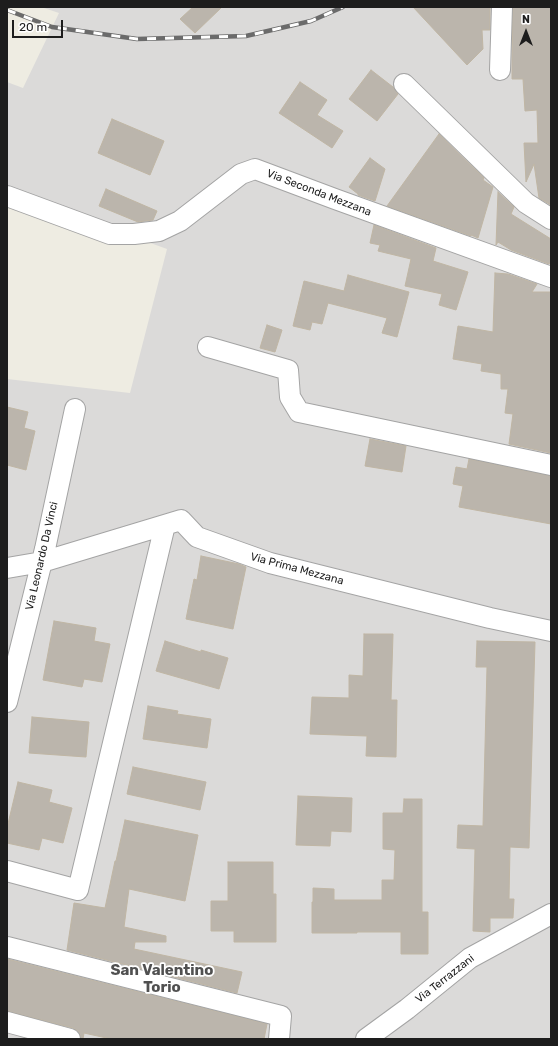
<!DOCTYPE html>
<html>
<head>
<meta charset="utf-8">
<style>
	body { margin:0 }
	#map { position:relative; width:558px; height:1046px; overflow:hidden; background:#eeece2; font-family:Rubik,sans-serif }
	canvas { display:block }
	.frame { position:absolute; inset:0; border:8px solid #1d1d1d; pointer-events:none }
	.north { position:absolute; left:506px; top:12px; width:40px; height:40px; -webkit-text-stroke:3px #fff; paint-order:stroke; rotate:0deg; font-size:11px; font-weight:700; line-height:16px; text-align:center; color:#1d1d1d }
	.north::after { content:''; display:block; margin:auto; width:14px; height:18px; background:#1d1d1d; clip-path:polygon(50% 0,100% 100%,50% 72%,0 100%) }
	.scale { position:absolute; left:12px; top:20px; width:51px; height:18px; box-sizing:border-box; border:2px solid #1d1d1d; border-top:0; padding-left:5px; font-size:12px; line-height:14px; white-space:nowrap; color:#1d1d1d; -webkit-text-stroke:3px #fff; paint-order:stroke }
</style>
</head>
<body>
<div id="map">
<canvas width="558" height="1046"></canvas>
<div class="frame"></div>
<div class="north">N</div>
<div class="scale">20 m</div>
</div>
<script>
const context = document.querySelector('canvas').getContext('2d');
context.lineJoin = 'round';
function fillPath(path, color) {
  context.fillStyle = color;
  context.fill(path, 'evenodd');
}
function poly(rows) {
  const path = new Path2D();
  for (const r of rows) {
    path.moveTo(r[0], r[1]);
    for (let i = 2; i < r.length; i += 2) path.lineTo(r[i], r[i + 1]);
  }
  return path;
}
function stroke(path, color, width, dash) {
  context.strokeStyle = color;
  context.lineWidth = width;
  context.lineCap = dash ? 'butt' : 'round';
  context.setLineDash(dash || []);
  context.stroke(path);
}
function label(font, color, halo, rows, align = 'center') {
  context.font = font + ' Rubik,sans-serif';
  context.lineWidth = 3.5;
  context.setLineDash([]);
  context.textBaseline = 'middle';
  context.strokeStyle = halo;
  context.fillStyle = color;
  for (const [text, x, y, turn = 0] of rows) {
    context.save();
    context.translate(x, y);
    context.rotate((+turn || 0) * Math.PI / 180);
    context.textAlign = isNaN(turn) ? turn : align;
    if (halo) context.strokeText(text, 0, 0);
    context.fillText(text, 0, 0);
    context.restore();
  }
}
const residential = poly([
	[41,7,551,7,551,1039,7,1039,7,379,130,393,167,249,7,191,7,82,23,88,59,13]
]);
const building = poly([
	[193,7,222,7,195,33,180,19,193,7],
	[413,7,490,7,490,30,482,30,483,49,467,65,413,7],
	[513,7,551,7,551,205,539,198,534,164,526,182,524,143,538,143,537,110,525,111,523,79,512,79,512,60,513,7],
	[371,70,393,87,398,94,377,121,349,99,371,70],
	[300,82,327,100,317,115,343,131,332,148,279,113,300,82],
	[112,119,164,141,150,175,98,153,112,119],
	[439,134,484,178,483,180,493,187,478,238,471,235,471,236,387,206,439,134],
	[370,158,385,169,375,201,358,195,358,194,349,187,370,158],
	[106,189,157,211,153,220,138,222,99,206,106,189],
	[498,192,514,207,511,214,551,239,551,261,549,264,511,250,498,242,496,245,498,192],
	[374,225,436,248,433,261,468,272,456,310,439,305,442,294,405,286,411,259,378,251,380,245,370,243,374,225],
	[495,273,508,274,537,284,532,292,551,292,551,453,509,444,513,414,505,413,508,389,501,389,501,374,481,371,482,364,453,359,458,326,493,332,495,273],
	[348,275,409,292,397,337,382,333,387,318,328,303,322,324,312,322,310,330,293,326,304,281,344,291,348,275],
	[267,325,282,330,275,352,260,348,267,325],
	[7,407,28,412,24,428,35,431,26,470,7,465,7,407],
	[370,439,406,446,402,472,365,466,370,439],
	[469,459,551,476,551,524,459,507,463,486,453,484,456,467,467,469,469,459],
	[201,556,239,564,246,567,233,629,186,619,194,579,197,580,201,556],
	[54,621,96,628,94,641,110,644,102,682,84,679,82,687,43,680,54,621],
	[364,634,393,634,391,700,397,700,396,757,366,756,367,736,310,734,312,697,349,698,349,675,363,676,364,634],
	[165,641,201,652,201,650,228,658,219,689,156,671,165,641],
	[477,641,535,642,529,848,510,847,509,899,514,899,513,918,490,918,490,932,473,931,475,849,457,848,458,825,483,826,487,667,476,667,477,641],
	[148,706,178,711,177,714,211,719,207,748,143,739,148,706],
	[32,717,89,722,86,757,29,753,32,717],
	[133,767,206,782,200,810,127,794,133,767],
	[18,782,52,790,49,802,72,808,63,843,42,838,39,850,7,843,7,828,18,782],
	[298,796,352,798,351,832,331,831,330,846,296,845,298,796],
	[404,799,422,799,422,912,428,912,428,954,401,954,401,932,357,932,357,933,312,933,312,902,313,902,313,888,334,889,334,900,382,900,382,880,394,880,395,850,383,849,383,813,403,813,404,799],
	[125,820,198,835,185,901,129,889,124,927,166,936,166,942,135,942,134,949,242,972,237,993,67,950,74,903,105,908,115,861,116,861,125,820],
	[228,862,273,862,273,894,276,894,276,942,234,942,234,931,211,931,211,901,228,901,228,862],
	[7,959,267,1024,264,1039,111,1039,84,1033,83,1039,81,1039,81,1036,78,1031,73,1028,7,1011,7,959]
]);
const street = poly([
	[500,70,502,7],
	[404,84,526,203,551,219],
	[7,196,110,234,134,234,159,231,180,221,241,174,255,169,335,199,551,277],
	[208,347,288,370,290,397,299,412,551,465],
	[7,568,42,562,181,520,197,537,270,563,490,618,551,631],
	[7,702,45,549,75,409],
	[7,871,78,890,165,525],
	[7,947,281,1016,279,1039],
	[7,1022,70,1039],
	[366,1039,407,1009,470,958,551,914]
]);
const rail = poly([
	[7,10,52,27,137,39,246,36,311,21,343,7]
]);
const streetNames = [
	["Via Seconda Mezzana",319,193,21],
	["Via Leonardo Da Vinci",42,556,-77],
	["Via Prima Mezzana",297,569,15],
	["Via Terrazzani",445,979,-38]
];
const districtNames = [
	["San Valentino",162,971],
	["Torio",162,988]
];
fillPath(residential, '#dbdad9');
fillPath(building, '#bbb5ac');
stroke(building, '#c0b6a4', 1);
stroke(street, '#a4a4a4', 22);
stroke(street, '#fff', 20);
stroke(rail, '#6b6b6b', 4.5);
stroke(rail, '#fff', 3, [9]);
label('11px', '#1d1d1d', '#fff', streetNames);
label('bold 15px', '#505050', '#fff', districtNames);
</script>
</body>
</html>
